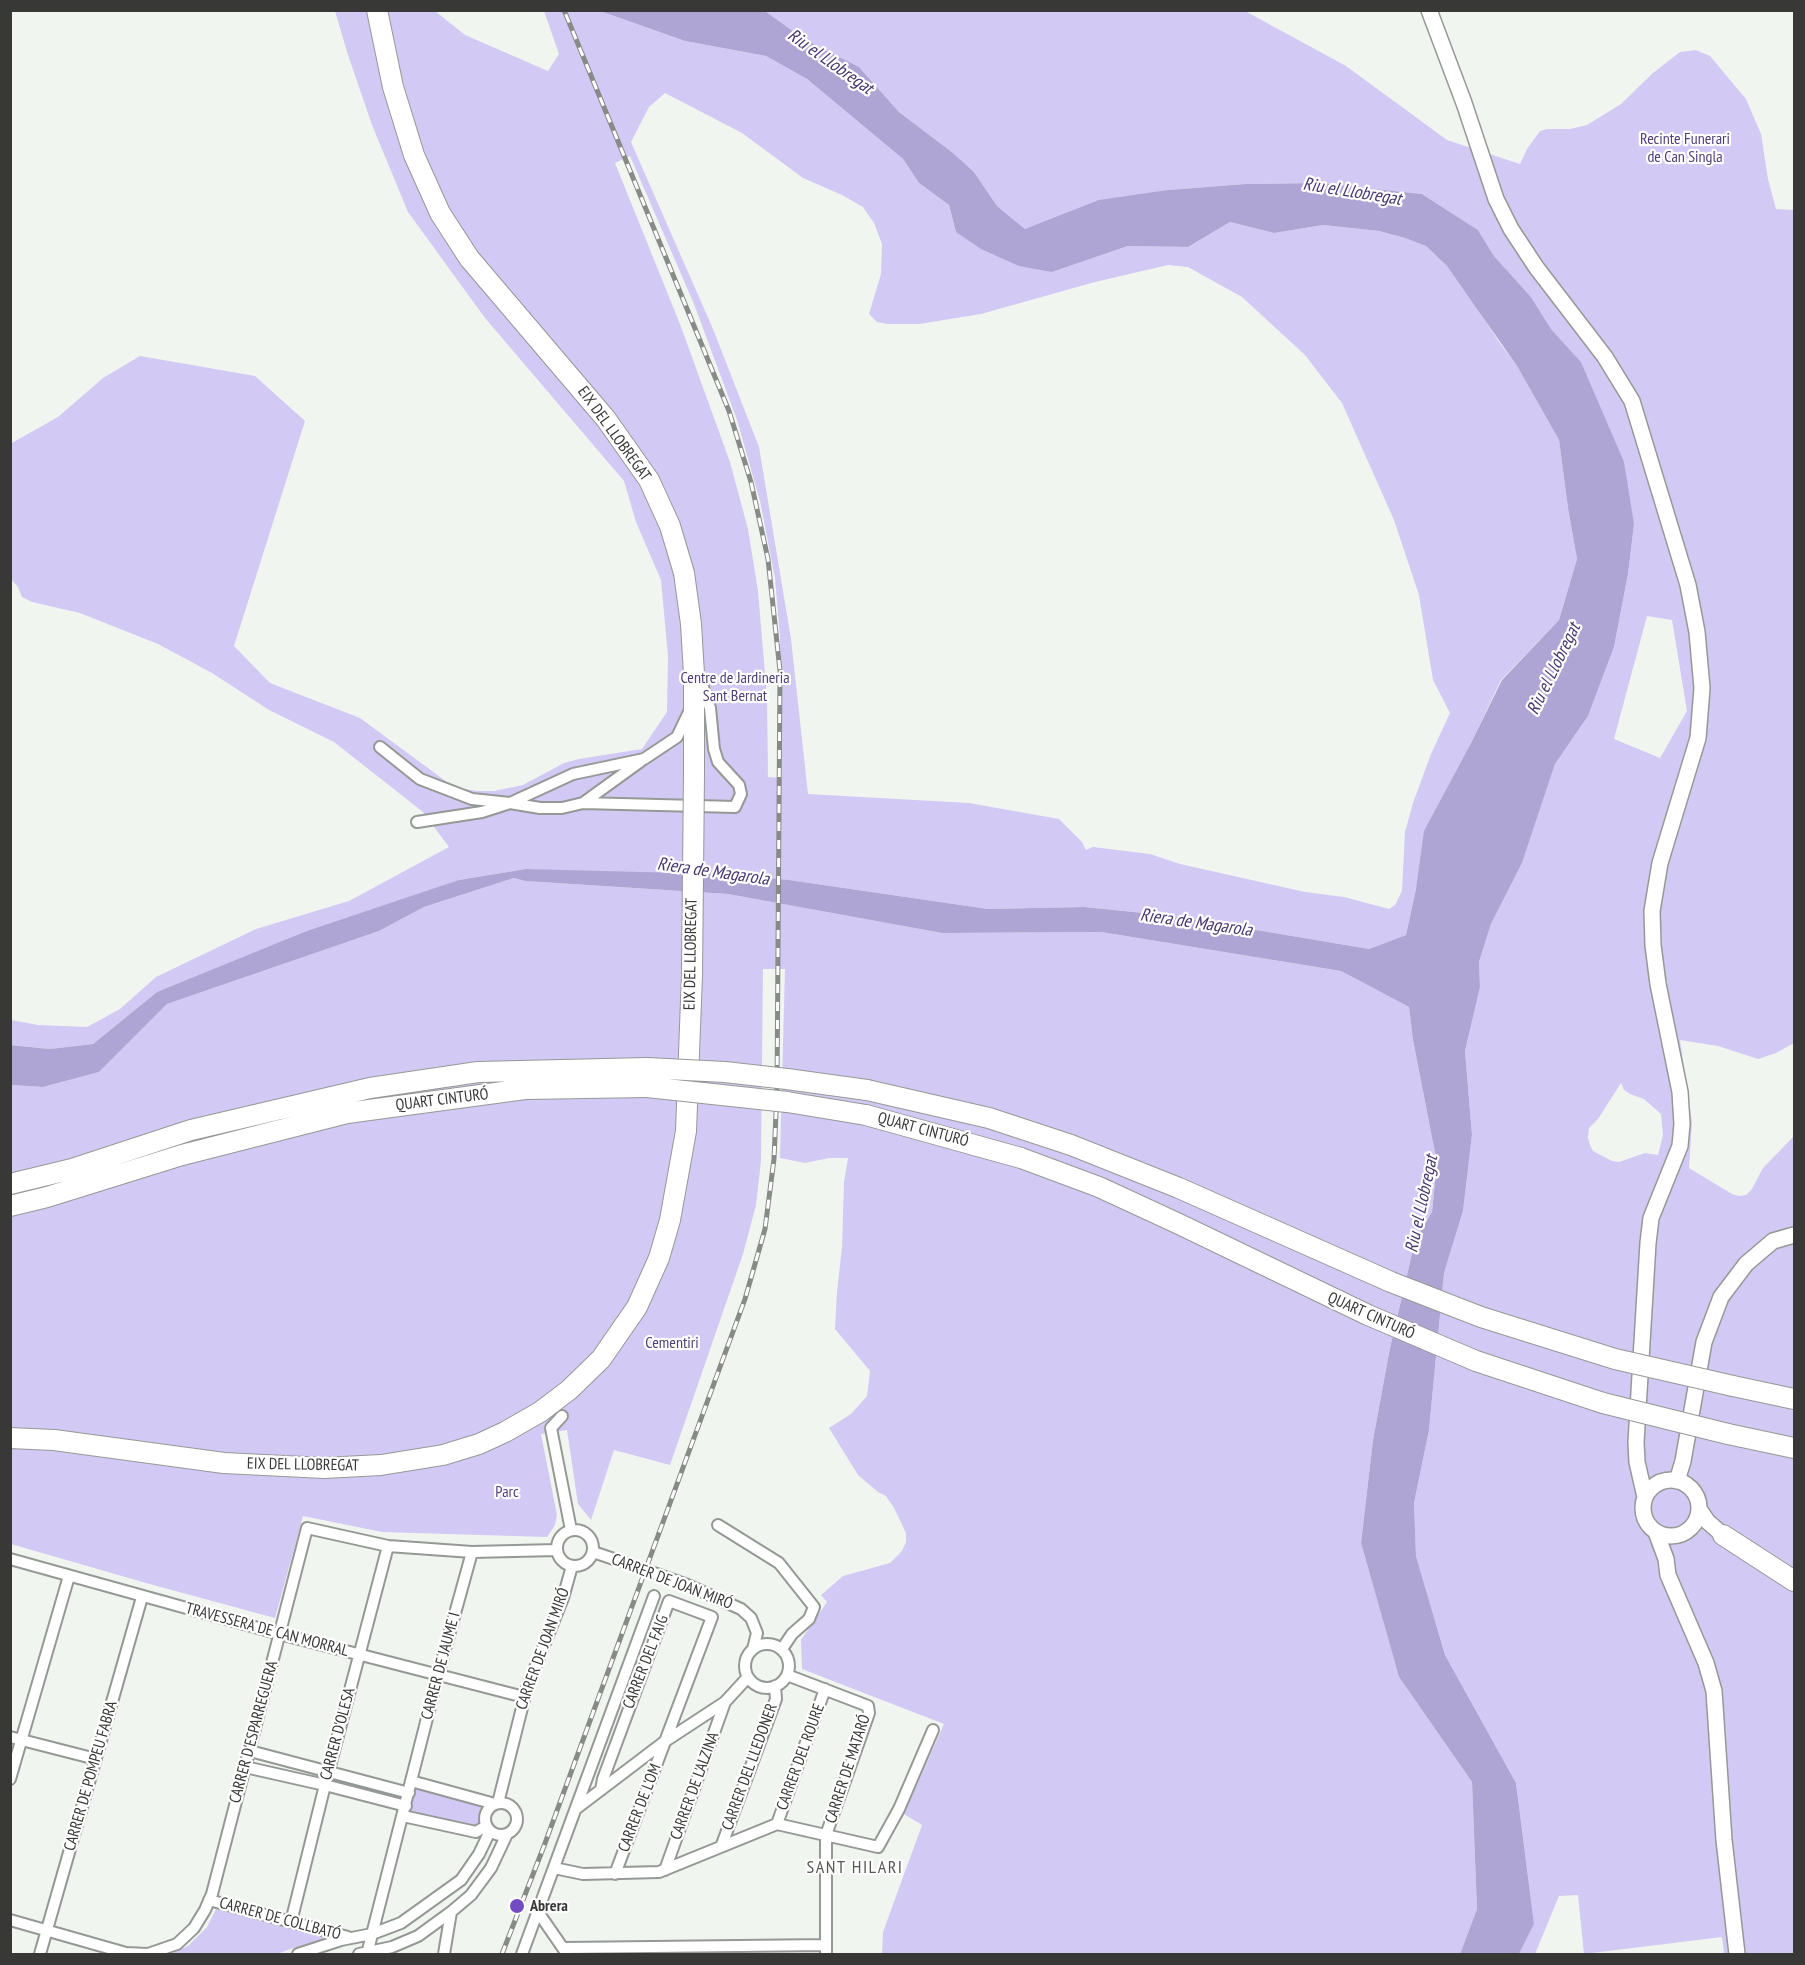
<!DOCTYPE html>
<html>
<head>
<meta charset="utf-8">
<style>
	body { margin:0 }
	#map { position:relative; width:1805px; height:1965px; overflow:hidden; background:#f1f5f0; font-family:"PT Sans Narrow",sans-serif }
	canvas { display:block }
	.frame { position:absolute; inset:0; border:12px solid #383937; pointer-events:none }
</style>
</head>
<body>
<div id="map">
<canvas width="1805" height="1965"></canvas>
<div class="frame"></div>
</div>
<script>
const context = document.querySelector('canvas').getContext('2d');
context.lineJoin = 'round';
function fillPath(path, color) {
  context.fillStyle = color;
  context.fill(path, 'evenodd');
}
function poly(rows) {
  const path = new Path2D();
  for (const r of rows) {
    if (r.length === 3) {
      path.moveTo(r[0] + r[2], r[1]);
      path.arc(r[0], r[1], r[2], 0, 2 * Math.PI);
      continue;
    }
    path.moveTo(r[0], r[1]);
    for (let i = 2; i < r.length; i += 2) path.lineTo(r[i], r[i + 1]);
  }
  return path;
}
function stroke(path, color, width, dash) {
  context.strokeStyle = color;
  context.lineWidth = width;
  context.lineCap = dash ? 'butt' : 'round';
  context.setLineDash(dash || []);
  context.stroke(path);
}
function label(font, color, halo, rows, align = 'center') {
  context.font = font + ' "PT Sans Narrow",sans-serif';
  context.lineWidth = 4.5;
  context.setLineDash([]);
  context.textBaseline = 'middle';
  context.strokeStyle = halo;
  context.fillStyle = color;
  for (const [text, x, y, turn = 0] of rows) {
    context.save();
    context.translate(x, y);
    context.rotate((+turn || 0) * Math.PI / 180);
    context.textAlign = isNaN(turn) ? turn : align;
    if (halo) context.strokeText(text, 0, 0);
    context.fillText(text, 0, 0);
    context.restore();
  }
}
const green = poly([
	[335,11,435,11,465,35,548,71,559,54,544,11,600,11,685,41,766,56,807,79,903,159,919,183,949,205,956,232,1052,272,1128,246,1188,247,1230,222,1274,233,1323,225,1379,231,1405,238,1426,246,1447,266,1472,300,1499,342,1517,366,1559,440,1568,508,1577,559,1559,620,1501,680,1469,747,1416,889,1406,935,1369,949,1173,916,1084,907,988,909,789,880,526,869,459,880,157,992,93,1044,50,1049,11,1045,11,1020,38,1025,87,1027,120,1009,156,977,256,929,349,901,449,847,423,812,334,742,269,710,212,673,158,644,80,613,32,602,22,597,18,587,11,579,10,444,58,417,103,378,140,356,255,376,305,421,234,646,270,683,360,718,447,782,465,789,477,791,494,791,523,785,564,763,579,759,642,749,667,712,668,656,661,580,636,522,624,481,485,318,408,212,372,125,348,55],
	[665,93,742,133,803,178,842,195,863,207,874,223,882,244,881,274,869,314,877,322,888,324,919,324,981,314,1095,282,1168,265,1188,267,1242,297,1305,355,1342,403,1394,520,1419,595,1433,680,1450,713,1431,754,1413,803,1405,832,1402,891,1395,905,1389,909,1344,897,1305,892,1180,864,1150,854,1093,847,1086,850,1082,842,1059,819,969,803,808,794,791,639,759,447,713,329,631,142,649,107],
	[630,156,694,304,737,420,760,501,775,578,780,638,782,778,768,777,767,697,758,591,748,529,730,462,680,324,615,163],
	[765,11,1245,11,1346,66,1447,140,1520,164,1527,149,1540,131,1547,129,1570,129,1587,125,1621,104,1653,73,1680,52,1696,50,1710,56,1746,99,1761,134,1768,179,1776,209,1794,210,1794,1043,1776,1053,1758,1059,1718,1046,1680,1040,1692,1122,1689,1168,1732,1194,1739,1196,1746,1195,1752,1189,1763,1168,1794,1136,1794,1954,1724,1954,1722,1937,1584,1954,1578,1895,1559,1896,1535,1954,1519,1954,1534,1924,1516,1783,1445,1655,1416,1556,1414,1503,1429,1430,1444,1273,1463,1211,1472,1135,1465,1051,1480,987,1479,962,1491,924,1522,863,1555,764,1588,716,1614,647,1628,574,1634,524,1581,362,1551,329,1531,297,1494,256,1478,230,1422,194,1320,183,1246,184,1168,190,1025,229,997,206,974,172,953,153,899,112,859,67,804,39],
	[1647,616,1672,620,1687,711,1660,758,1614,739],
	[1621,1083,1624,1090,1630,1094,1644,1099,1661,1114,1663,1135,1658,1155,1645,1153,1619,1162,1612,1161,1593,1151,1590,1145,1588,1138,1589,1128,1598,1119],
	[514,878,525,881,728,894,942,933,1101,932,1341,971,1409,1007,1413,1040,1437,1163,1432,1212,1415,1241,1390,1348,1373,1440,1361,1543,1399,1677,1472,1782,1477,1909,1460,1954,882,1954,883,1932,922,1825,904,1814,944,1724,802,1669,801,1640,827,1602,821,1595,843,1576,890,1563,902,1551,906,1542,906,1533,894,1508,886,1496,878,1492,858,1475,829,1428,851,1414,867,1396,870,1371,835,1329,837,1292,842,1247,844,1182,848,1158,829,1158,805,1163,780,1158,785,969,763,969,761,1161,756,1205,743,1254,670,1465,614,1450,591,1520,578,1504,567,1430,541,1434,557,1515,555,1525,547,1537,382,1532,303,1516,275,1618,146,1583,11,1544,10,1085,43,1087,99,1072,167,1004,379,931,424,907],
	[415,1787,484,1806,481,1824,475,1826,409,1813],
	[216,1909,332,1938,293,1948,277,1954,171,1954,188,1946,207,1927]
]);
const water = poly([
	[600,11,765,11,804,39,859,67,899,112,953,153,974,172,997,206,1025,229,1099,200,1168,190,1246,184,1320,183,1422,194,1478,230,1494,256,1531,297,1551,329,1581,362,1624,462,1634,524,1628,574,1614,647,1588,716,1555,764,1522,863,1491,924,1479,962,1480,987,1465,1051,1472,1135,1463,1211,1444,1273,1429,1430,1414,1503,1416,1556,1445,1655,1516,1783,1534,1924,1519,1954,1460,1954,1477,1909,1472,1782,1399,1677,1361,1543,1373,1440,1390,1348,1415,1241,1432,1212,1437,1163,1413,1040,1409,1007,1341,971,1101,932,942,933,728,894,525,881,514,878,424,907,379,931,167,1004,99,1072,43,1087,11,1085,10,1045,50,1049,93,1044,157,992,307,931,459,880,526,869,717,874,789,880,988,909,1084,907,1173,916,1369,949,1406,935,1416,889,1424,831,1469,747,1502,680,1559,620,1577,559,1568,508,1559,440,1517,366,1447,266,1426,246,1405,238,1379,231,1323,225,1274,233,1230,222,1188,247,1128,246,1052,272,1019,266,981,249,956,232,949,205,919,183,903,159,807,79,766,56,685,41]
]);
const street = poly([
	[380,747,420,779,472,799,510,803,573,774,644,759,677,737,690,710],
	[583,803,641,761],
	[417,822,482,812,510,803,540,808,562,808,583,803,735,807,741,794,739,785,718,762,714,749,710,708,699,676],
	[562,1416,551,1428,571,1530],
	[718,1525,779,1563,814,1607,809,1619,792,1634,782,1649],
	[575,1548,18],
	[593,1552,617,1560],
	[10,1559,280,1634,524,1697],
	[657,1574,685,1584,741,1609,751,1618,757,1633,753,1649],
	[767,1666,22],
	[787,1675,868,1706,869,1713,826,1835,826,1954],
	[10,1737,96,1759],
	[250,1751,409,1793],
	[245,1767,325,1785,406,1806],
	[10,1779,69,1576],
	[411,1781,495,1804],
	[601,1790,603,1779,669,1601,712,1617,615,1874],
	[501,1819,16],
	[498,1803,527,1688,563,1598,572,1566],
	[577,1808,664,1742,725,1702,748,1677],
	[403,1816,476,1832,486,1826],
	[777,1824,825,1689],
	[721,1847,776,1699,775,1686],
	[554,1868,583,1874,659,1872,777,1824,878,1847,899,1809,933,1730],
	[665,1870,725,1702],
	[209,1900,348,1937],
	[538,1912,567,1954],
	[10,1920,126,1953,148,1954,177,1944,194,1928,205,1910,212,1894,307,1528,388,1546,472,1552,557,1550],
	[291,1922,325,1785,388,1546],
	[564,1948,826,1945],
	[40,1954,142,1597],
	[298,1954,341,1940,372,1934,401,1923,461,1880,479,1854,490,1831],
	[359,1954,392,1947,418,1936,451,1912,471,1895,491,1868,507,1834],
	[367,1954,438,1675,472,1552],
	[444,1954,451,1912],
	[522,1954,654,1596]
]);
const secondary = poly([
	[1429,10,1464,103,1496,199,1511,229,1536,267,1605,357,1632,401,1688,585,1697,632,1702,688,1698,738,1660,863,1652,911,1653,945,1658,984,1680,1092,1682,1124,1680,1146,1651,1218,1648,1243,1636,1442,1637,1462,1645,1497],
	[1671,1508,28],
	[1677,1481,1683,1461,1704,1342,1721,1297,1746,1264,1773,1241,1794,1235],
	[1699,1509,1708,1522,1723,1535],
	[1656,1532,1666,1559,1668,1575,1706,1663,1714,1691,1724,1840,1737,1954]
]);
const highway = poly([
	[377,10,393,87,414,155,440,213,469,258,606,419,649,480,670,526,684,573,691,624,694,674,694,772],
	[787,1079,867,1090],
	[787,1102,866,1115],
	[10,1184,72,1169,191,1130,370,1088,478,1072,647,1068],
	[10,1206,47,1197,182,1155,347,1113,525,1089,647,1087],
	[1733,1386,1794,1399],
	[1728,1434,1794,1448],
	[10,1438,54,1440,224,1463,324,1468,381,1465,443,1455,479,1444,505,1432,540,1412,569,1390,601,1359,637,1307,659,1258,670,1220,686,1131,692,975],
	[1723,1535,1794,1581]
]);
const rail = poly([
	[502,1954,544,1846,745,1299,765,1229,774,1159,777,1089,780,671,768,559,751,482,729,411,564,10]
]);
const streetBridge = poly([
	[617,1560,657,1574]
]);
const highwayBridge = poly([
	[692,975,694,772],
	[647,1068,725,1072,787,1079],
	[647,1087,787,1102],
	[867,1090,989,1118,1071,1145,1179,1188,1391,1282,1481,1317,1615,1359,1733,1386],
	[866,1115,1021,1158,1099,1187,1179,1224,1368,1315,1476,1361,1603,1403,1728,1434]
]);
const markers = [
	[517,1906,8,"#734bc3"]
];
const parkNames = [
	["Recinte Funerari",1685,139],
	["de Can Singla",1685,157],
	["Centre de Jardineria",735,678],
	["Sant Bernat",735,696],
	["Cementiri",672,1343],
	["Parc",507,1492]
];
const streetNames = [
	["EIX DEL LLOBREGAT",614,434,54],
	["EIX DEL LLOBREGAT",691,954,-89],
	["QUART CINTURÓ",442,1100,-7],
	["QUART CINTURÓ",923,1130,15],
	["QUART CINTURÓ",1371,1316,24],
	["EIX DEL LLOBREGAT",303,1465,1],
	["CARRER DE JOAN MIRÓ",672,1582,21],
	["TRAVESSERA DE CAN MORRAL",267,1630,15],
	["CARRER DE JOAN MIRÓ",543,1649,-70],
	["CARRER DEL FAIG",646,1662,-69],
	["CARRER DE JAUME I",441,1666,-75],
	["CARRER D'ESPARREGUERA",254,1732,-75],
	["CARRER D'OLESA",338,1734,-75],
	["CARRER DEL ROURE",801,1757,-70],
	["CARRER DEL LLEDONER",750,1767,-70],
	["CARRER DE MATARÓ",848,1769,-72],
	["CARRER DE POMPEU FABRA",91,1776,-74],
	["CARRER DE L'ALZINA",695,1786,-70],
	["CARRER DE L'OM",640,1808,-69],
	["CARRER DE COLLBATÓ",280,1919,15]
];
const poiNames = [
	["Abrera",530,1906]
];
const waterNames = [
	["Riu el Llobregat",830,62,35],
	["Riu el Llobregat",1352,192,9],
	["Riu el Llobregat",1554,669,-64],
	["Riera de Magarola",713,872,8],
	["Riera de Magarola",1196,923,8],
	["Riu el Llobregat",1422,1204,-78]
];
const neighbourhoodNames = [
	["SANT HILARI",855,1868]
];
fillPath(green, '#d2c9f5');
fillPath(water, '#afa5d4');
stroke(street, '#959995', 14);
stroke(secondary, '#959995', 18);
stroke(highway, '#959995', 22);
stroke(street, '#fff', 10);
stroke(secondary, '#fff', 15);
stroke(highway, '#fff', 20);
stroke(rail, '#878a86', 5);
stroke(rail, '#fff', 3, [9]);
stroke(streetBridge, '#959995', 14, []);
stroke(highwayBridge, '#959995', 22, []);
stroke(streetBridge, '#fff', 10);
stroke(highwayBridge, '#fff', 20);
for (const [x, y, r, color] of markers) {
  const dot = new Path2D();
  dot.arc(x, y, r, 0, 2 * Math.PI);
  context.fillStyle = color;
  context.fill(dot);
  stroke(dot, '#fff', 2);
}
label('16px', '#4f3e79', '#fff', parkNames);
label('16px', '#383937', '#fff', streetNames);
label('bold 16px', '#383937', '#fff', poiNames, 'left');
label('italic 18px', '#473670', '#fff', waterNames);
context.letterSpacing = '1.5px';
label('18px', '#565955', '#fff', neighbourhoodNames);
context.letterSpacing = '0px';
</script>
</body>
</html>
